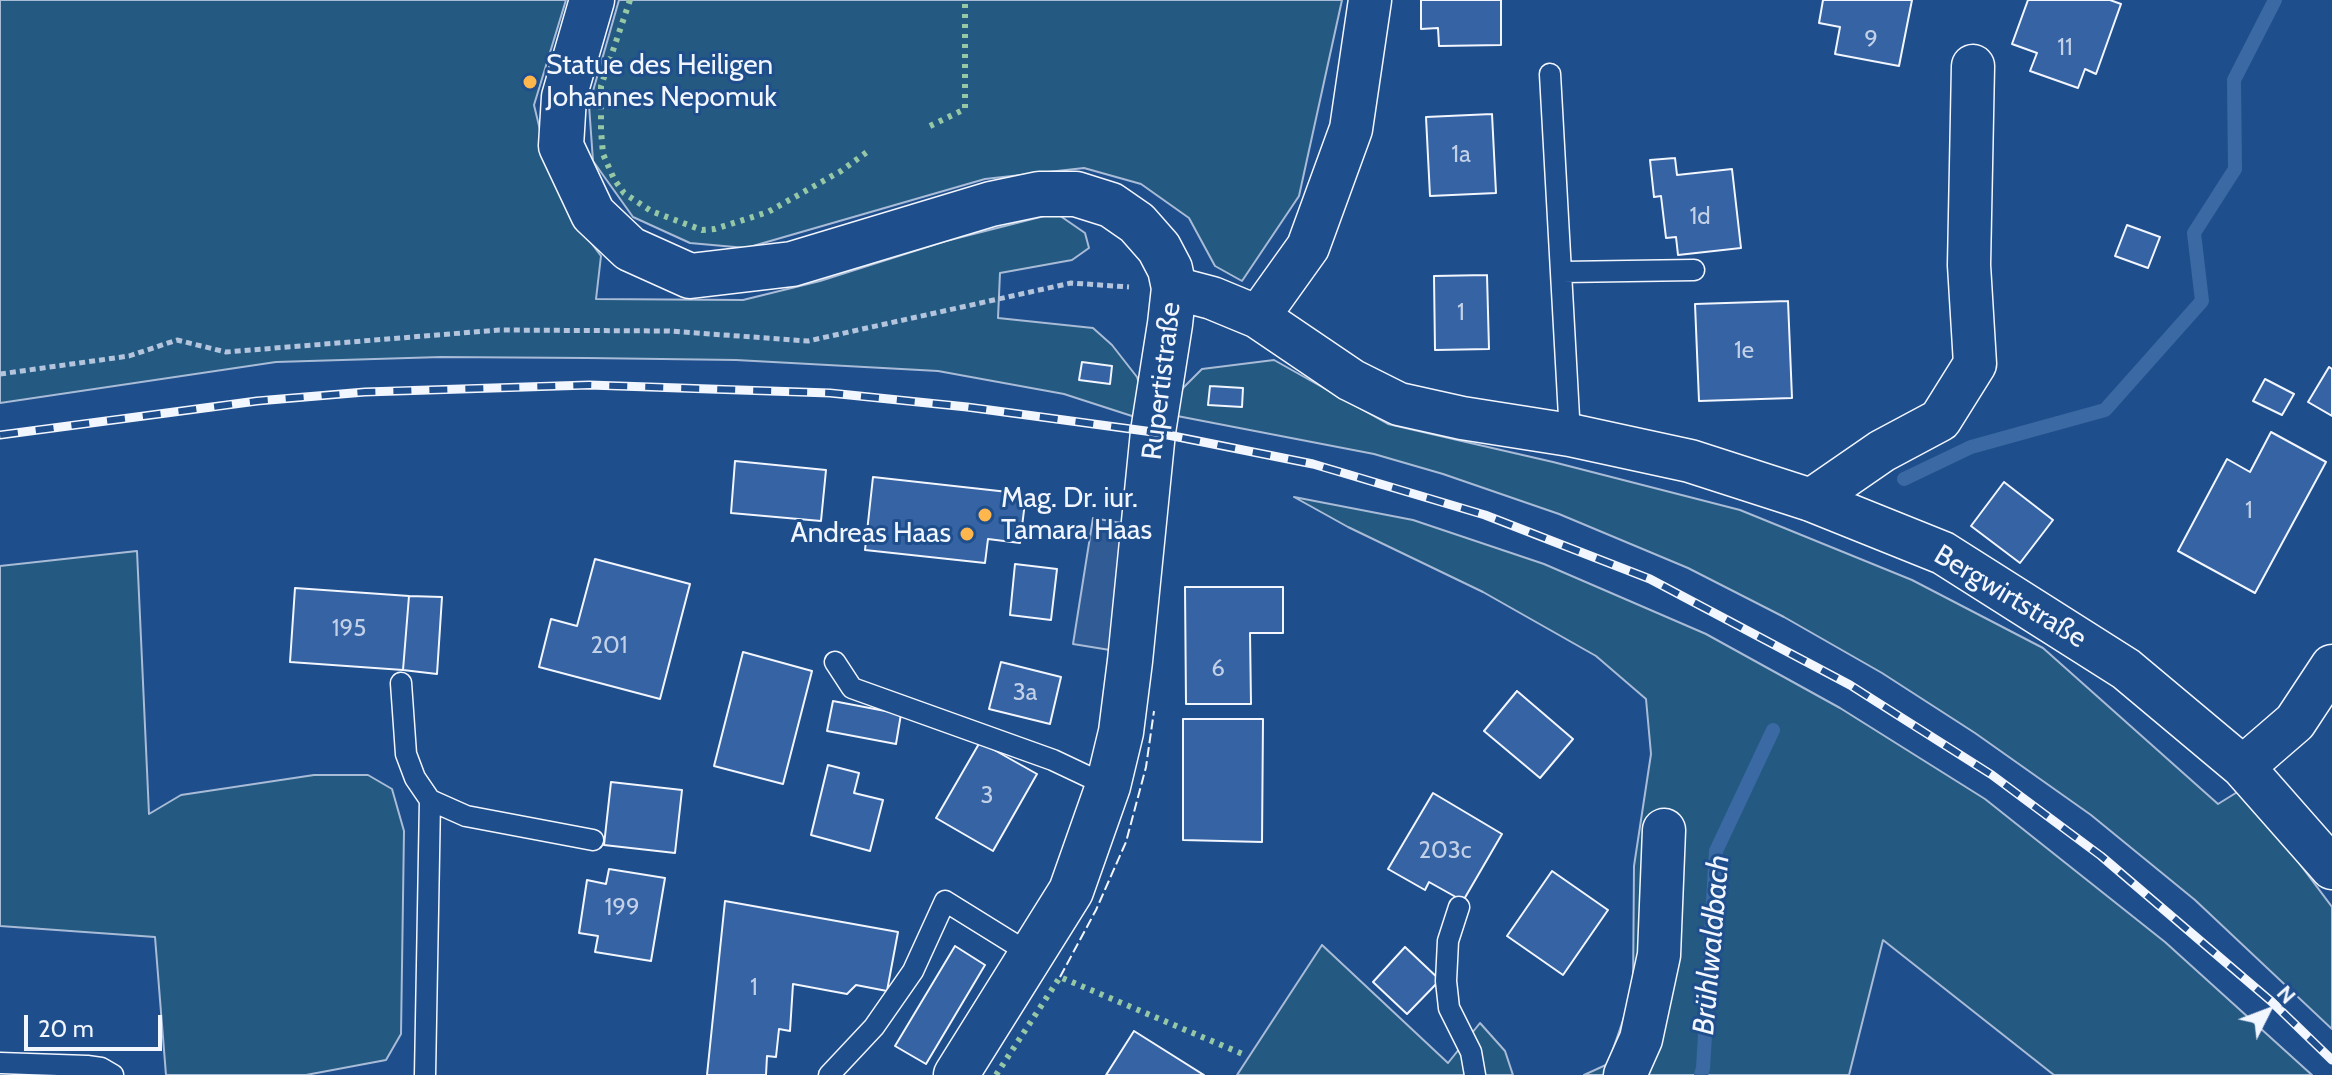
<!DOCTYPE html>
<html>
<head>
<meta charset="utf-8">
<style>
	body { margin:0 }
	#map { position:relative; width:2332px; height:1075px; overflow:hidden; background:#1f4e8c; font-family:Cabin,sans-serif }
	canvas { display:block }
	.north { position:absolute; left:2228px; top:971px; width:80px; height:80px; -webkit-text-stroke:6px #1f4e8c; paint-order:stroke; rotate:48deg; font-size:22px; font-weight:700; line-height:32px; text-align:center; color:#f2f6ff }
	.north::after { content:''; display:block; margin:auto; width:28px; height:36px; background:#f2f6ff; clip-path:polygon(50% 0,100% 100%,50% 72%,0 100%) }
	.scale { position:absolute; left:24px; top:1015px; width:138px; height:36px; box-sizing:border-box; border:4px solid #f2f6ff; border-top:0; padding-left:10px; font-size:24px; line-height:28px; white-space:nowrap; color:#f2f6ff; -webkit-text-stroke:6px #1f4e8c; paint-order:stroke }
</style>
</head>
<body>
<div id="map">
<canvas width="2332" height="1075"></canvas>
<div class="north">N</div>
<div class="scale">20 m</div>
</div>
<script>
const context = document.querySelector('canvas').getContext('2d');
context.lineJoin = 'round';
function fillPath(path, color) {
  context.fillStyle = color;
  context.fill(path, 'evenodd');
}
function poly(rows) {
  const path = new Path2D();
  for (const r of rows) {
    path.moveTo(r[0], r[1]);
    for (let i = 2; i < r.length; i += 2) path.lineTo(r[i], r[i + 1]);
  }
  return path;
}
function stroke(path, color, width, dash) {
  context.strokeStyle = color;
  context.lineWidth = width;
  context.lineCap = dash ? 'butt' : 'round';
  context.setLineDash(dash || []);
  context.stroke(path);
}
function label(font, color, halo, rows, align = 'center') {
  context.font = font + ' Cabin,sans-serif';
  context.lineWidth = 6;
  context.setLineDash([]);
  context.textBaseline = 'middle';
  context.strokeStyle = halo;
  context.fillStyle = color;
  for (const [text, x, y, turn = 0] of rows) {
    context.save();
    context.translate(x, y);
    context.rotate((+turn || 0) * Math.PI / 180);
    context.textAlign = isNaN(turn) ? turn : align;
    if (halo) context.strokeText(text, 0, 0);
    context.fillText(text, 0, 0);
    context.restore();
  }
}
const green = poly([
	[0,0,566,0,534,105,547,159,574,220,601,256,596,299,743,300,820,281,946,241,1056,213,1085,233,1089,248,1072,260,1000,273,998,318,1093,328,1112,345,1137,377,1141,389,1135,417,1064,394,938,371,736,360,587,358,441,357,276,362,0,403,0,0],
	[619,0,1342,0,1299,196,1242,281,1215,266,1189,218,1141,184,1084,168,985,179,746,248,690,243,633,217,593,161,589,105,619,0],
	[1274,360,1388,424,1553,462,1740,510,1912,580,2043,648,2218,804,2239,791,2284,843,2332,907,2332,1029,2195,900,2091,815,1975,733,1882,673,1784,617,1688,568,1559,514,1443,474,1374,454,1172,415,1178,393,1202,369,1274,360],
	[1294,497,1413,520,1544,564,1706,634,1840,708,1985,799,2165,942,2312,1075,2054,1075,1883,940,1849,1075,1584,1075,1608,1064,1633,991,1634,866,1651,754,1646,699,1596,656,1483,592,1348,527,1294,497],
	[137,551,149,814,181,795,314,775,368,775,392,789,404,831,401,1034,386,1060,306,1075,166,1075,155,937,0,926,0,566,137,551],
	[1322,945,1448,1063,1480,1023,1505,1051,1513,1075,1237,1075,1322,945]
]);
const parking = poly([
	[1093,518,1133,525,1116,651,1073,644,1093,518]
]);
const stream = poly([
	[1904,479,1971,447,2105,410,2202,301,2194,233,2235,169,2234,80,2275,0],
	[1701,1075,1703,1068,1716,851,1773,730]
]);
const building = poly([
	[1421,0,1501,0,1501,45,1439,46,1438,28,1421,29,1421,0],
	[1823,0,1912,0,1899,66,1835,54,1840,27,1819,23,1823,0],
	[2028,0,2110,0,2121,4,2096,74,2085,69,2078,88,2030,71,2037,53,2012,44,2028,0],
	[1492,114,1496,193,1430,196,1426,117,1492,114],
	[1675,158,1677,175,1732,169,1741,248,1678,255,1676,237,1666,238,1661,196,1654,197,1650,160,1675,158],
	[2127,225,2160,237,2148,268,2115,256,2127,225],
	[1487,275,1489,349,1435,350,1434,276,1487,275],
	[1788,301,1792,398,1699,401,1695,304,1788,301],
	[1082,362,1112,366,1110,384,1079,380,1082,362],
	[2329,367,2332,369,2332,416,2308,402,2329,367],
	[2265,379,2294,394,2282,415,2253,401,2265,379],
	[1210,386,1243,388,1242,407,1208,405,1210,386],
	[2271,432,2326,462,2255,593,2178,551,2227,459,2250,472,2271,432],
	[735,461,826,470,821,521,731,513,735,461],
	[873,477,1026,494,1020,543,988,539,985,563,865,550,873,477],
	[2004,482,2053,520,2020,563,1971,526,2004,482],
	[595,559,690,584,660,699,539,667,551,619,577,626,595,559],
	[1015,564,1057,569,1051,620,1010,615,1015,564],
	[1185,587,1283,587,1283,633,1250,633,1251,704,1186,704,1185,587],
	[295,588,409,596,403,670,290,662,295,588],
	[409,596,442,597,437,674,403,670,409,596],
	[743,652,812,671,783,784,714,766,743,652],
	[1001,662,1061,677,1050,724,989,709,1001,662],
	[1517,691,1573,739,1540,778,1484,731,1517,691],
	[833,701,901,714,896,744,827,731,833,701],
	[1183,719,1263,719,1262,842,1183,840,1183,719],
	[980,742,1037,774,993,851,936,818,980,742],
	[828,765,859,773,854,793,883,800,870,851,811,835,828,765],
	[611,782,682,790,675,853,604,845,611,782],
	[1433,793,1502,834,1463,901,1429,882,1425,890,1388,869,1433,793],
	[609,869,665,878,651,961,595,952,598,936,579,933,587,880,606,884,609,869],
	[1552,871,1608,910,1563,975,1507,936,1552,871],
	[725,901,898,932,887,991,856,985,847,994,793,984,790,1031,779,1029,776,1057,767,1056,766,1075,707,1075,725,901],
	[955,946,985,965,926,1064,895,1046,955,946],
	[1405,947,1440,980,1407,1014,1373,982,1405,947],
	[1134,1031,1204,1075,1106,1075,1134,1031]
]);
const path = poly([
	[0,374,129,356,177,340,226,352,499,330,669,331,808,341,1071,283,1129,287]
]);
const service = poly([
	[1550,74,1570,435],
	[1563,272,1694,270],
	[835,662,852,688,1053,760,1108,786],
	[401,683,406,754,415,778,430,800,466,816,593,840],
	[1459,907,1448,941,1446,981,1449,1008,1471,1052,1475,1075],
	[0,1063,87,1066,101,1068,113,1075],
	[425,1075,430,800],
	[829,1075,874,1027,913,971,945,901,1032,955]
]);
const minor = poly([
	[1174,288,1212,298,1258,317,1351,380,1399,404,1462,418,1570,435,1690,461,1811,500,1943,553,2126,669,2243,767,2332,868],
	[1258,317,1308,247,1351,129,1370,0],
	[1811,500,1882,451,1940,420,1975,364,1969,265,1973,66],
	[2243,767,2295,722,2332,666],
	[1625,1075,1641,1039,1659,955,1664,830]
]);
const secondary = poly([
	[592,0,564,97,561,146,593,214,630,249,690,276,792,264,991,204,1039,194,1076,194,1111,205,1137,223,1159,248,1170,269,1174,288,1170,324,1153,432,1130,661,1121,732,1108,786,1071,891,956,1075]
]);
const rail = poly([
	[0,435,257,401,365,392,589,385,830,393,967,407,1153,432,1313,464,1485,515,1650,579,1850,685,1992,775,2101,856,2272,1002,2332,1060]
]);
const hedge = poly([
	[630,0,601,86,601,130,603,154,614,179,624,193,651,211,702,230,715,229,768,212,841,171,871,149],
	[930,126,965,109,965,0],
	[996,1075,1060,977,1245,1055]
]);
const fence = poly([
	[1060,977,1096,910,1126,842,1146,767,1154,711]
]);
const markers = [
	[530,82,8,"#ffb74d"],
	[985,515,8,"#ffb74d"],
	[967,534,8,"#ffb74d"]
];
const numberNames = [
	["9",1871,40],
	["11",2065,48],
	["1a",1461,155],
	["1d",1700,217],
	["1",1461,313],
	["1e",1744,351],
	["1",2249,511],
	["195",349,629],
	["201",609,646],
	["6",1218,669],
	["3a",1025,693],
	["3",987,796],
	["203c",1445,851],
	["199",622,908],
	["1",754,988]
];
const poiNames = [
	["Statue des Heiligen",546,66],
	["Johannes Nepomuk",546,98],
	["Mag. Dr. iur.",1001,499],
	["Tamara Haas",1001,531],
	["Andreas Haas",951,534,"right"]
];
const streetNames = [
	["Rupertistraße",1162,381,-83],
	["Bergwirtstraße",2010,597,31]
];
const waterNames = [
	["Brühlwaldbach",1712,945,-85]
];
fillPath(green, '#245a82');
stroke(green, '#a8bbd7', 2);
fillPath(parking, '#305b95');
stroke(parking, '#a8bbd7', 2);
stroke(stream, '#3b69a3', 14);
fillPath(building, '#3563a3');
stroke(building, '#f2f6ff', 2);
stroke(service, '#f2f6ff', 23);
stroke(minor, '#f2f6ff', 45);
stroke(secondary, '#f2f6ff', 47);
stroke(path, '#b3c4dc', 5, [6, 4]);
stroke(service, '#1f4e8c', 20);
stroke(minor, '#1f4e8c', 42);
stroke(secondary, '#1f4e8c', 44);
stroke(rail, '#f2f6ff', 9);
stroke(rail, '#1f4e8c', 6, [18]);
stroke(hedge, '#97c8a6', 6, [4, 6]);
stroke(fence, '#f2f6ff', 2, [10, 4]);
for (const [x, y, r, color] of markers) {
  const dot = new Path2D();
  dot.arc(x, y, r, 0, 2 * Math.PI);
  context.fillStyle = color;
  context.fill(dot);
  stroke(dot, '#1f4e8c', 3);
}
label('24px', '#c3d1e8', null, numberNames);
label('28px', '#f2f6ff', '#1f4e8c', poiNames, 'left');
label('28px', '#f2f6ff', '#1f4e8c', streetNames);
label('italic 30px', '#f2f6ff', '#1f4e8c', waterNames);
</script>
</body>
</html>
